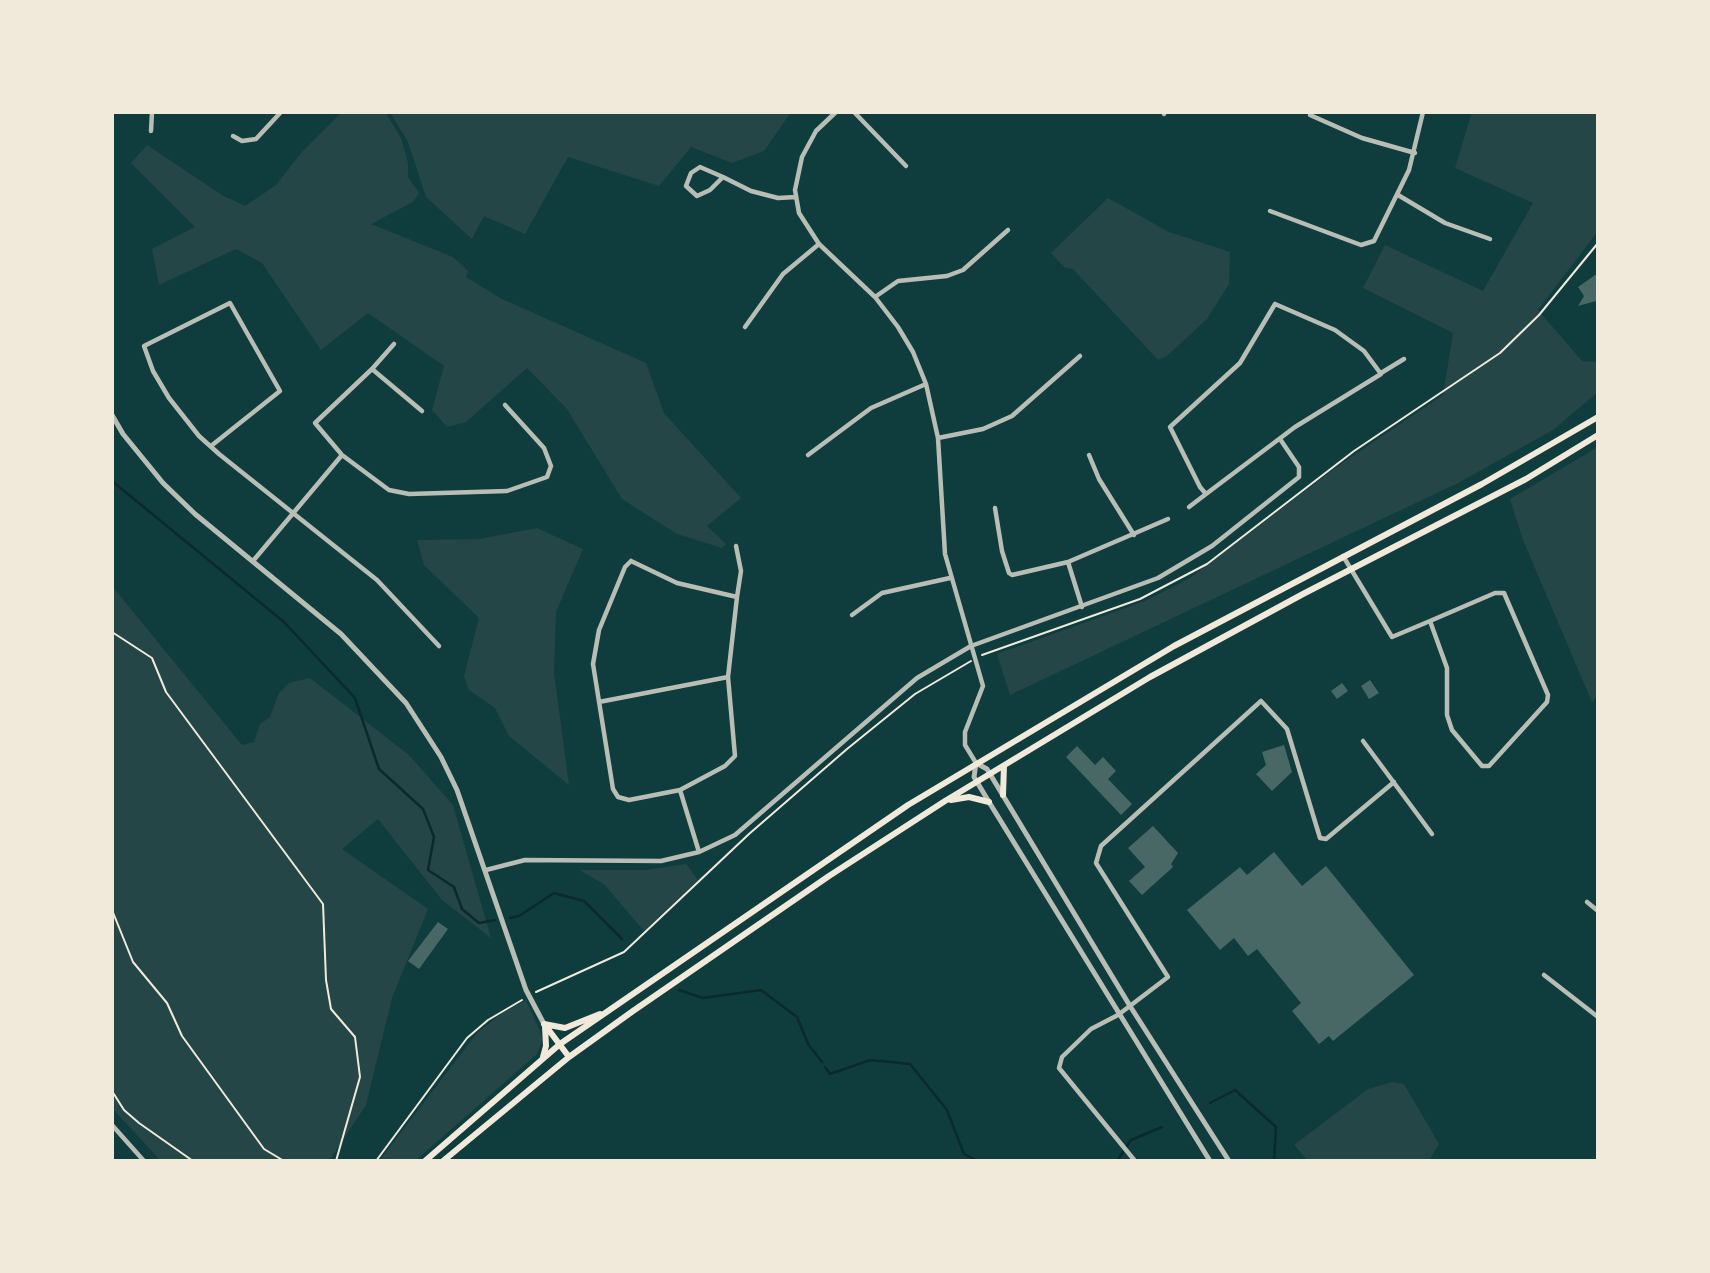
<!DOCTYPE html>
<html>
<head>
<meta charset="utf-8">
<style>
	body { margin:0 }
	#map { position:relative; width:1710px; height:1273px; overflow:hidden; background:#0f3d3e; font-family:Overpass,sans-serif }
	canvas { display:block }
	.frame { position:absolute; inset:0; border:114px solid #f1e9da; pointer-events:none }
</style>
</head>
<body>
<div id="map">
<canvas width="1710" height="1273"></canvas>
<div class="frame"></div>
</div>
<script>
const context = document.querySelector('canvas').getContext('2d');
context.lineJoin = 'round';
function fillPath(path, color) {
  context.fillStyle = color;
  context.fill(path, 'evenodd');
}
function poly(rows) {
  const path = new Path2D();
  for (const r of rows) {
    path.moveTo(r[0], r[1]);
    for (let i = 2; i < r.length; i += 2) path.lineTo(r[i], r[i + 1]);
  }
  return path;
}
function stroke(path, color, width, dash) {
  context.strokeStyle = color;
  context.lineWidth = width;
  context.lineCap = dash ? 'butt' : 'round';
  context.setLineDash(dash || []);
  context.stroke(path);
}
const green = poly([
	[342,112,385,112,401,138,408,163,408,177,419,193,413,202,371,224,453,257,468,271,466,277,500,298,646,363,664,413,741,498,707,526,726,544,722,548,677,534,622,499,567,409,527,368,466,422,447,427,432,410,444,366,368,313,321,350,262,263,236,249,159,285,152,249,195,227,131,163,147,145,222,195,245,206,276,185,301,153],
	[390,112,791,112,764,151,732,163,691,147,659,186,568,157,525,234,484,216,472,239,426,197,408,142],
	[1472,112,1598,112,1598,231,1538,310,1582,361,1598,362,1598,392,1553,430,1458,483,1010,695,997,654,1145,601,1190,578,1335,468,1443,395,1453,333,1363,288,1385,245,1483,291,1533,203,1455,168],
	[1108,198,1169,232,1230,252,1229,284,1207,319,1167,356,1158,360,1073,269,1064,267,1051,253],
	[1598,447,1598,695,1592,702,1523,540,1510,499],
	[537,528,583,549,556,612,554,673,569,785,509,736,495,708,469,690,464,676,479,618,424,565,417,540,479,539],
	[112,586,242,745,254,742,260,724,270,717,279,693,289,683,310,678,409,755,453,805,491,938,442,900,378,819,342,849,428,909,392,998,366,1105,329,1161,161,1161,112,1108],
	[686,864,698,880,644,931,604,884,579,870,645,870],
	[526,1000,543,1038,537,1054,415,1161,379,1161,477,1033,502,1013],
	[1392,1082,1404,1084,1439,1144,1429,1161,1308,1161,1294,1145,1368,1089]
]);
const stream = poly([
	[112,481,284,622,355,698,379,769,423,809,434,837,428,870,454,887,462,909,479,923,495,920],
	[510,918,519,916,554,893,584,901,622,939],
	[679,990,703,998,761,990,797,1017,808,1044,822,1062],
	[825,1067,830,1074,870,1060,910,1064,947,1110,964,1154,978,1161],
	[1210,1103,1235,1090,1276,1127,1274,1161],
	[1126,1147,1131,1140,1162,1127],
	[1117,1161,1123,1152]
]);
const building = poly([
	[1598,273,1598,304,1596,301,1578,306,1584,296,1578,287],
	[1370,680,1379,693,1369,699,1361,686],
	[1342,683,1348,691,1337,699,1331,691],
	[1284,745,1292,772,1272,791,1256,774,1266,765,1262,752],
	[1077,746,1095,765,1103,757,1116,771,1108,779,1132,804,1121,815,1066,757],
	[1153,826,1178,853,1171,864,1173,867,1142,895,1129,881,1145,867,1128,848],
	[1274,852,1302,886,1326,866,1414,975,1333,1041,1329,1036,1319,1044,1292,1011,1301,1003,1257,949,1248,956,1234,938,1220,950,1187,910,1240,867,1247,875],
	[438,922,448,929,419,969,408,961]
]);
const path = poly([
	[112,632,152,658,166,692,323,904,326,980,331,1009,355,1037,360,1077,336,1161],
	[982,655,1140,599,1207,564,1354,451,1500,353,1539,315,1598,243],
	[112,910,133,962,167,1003,182,1036,264,1149,284,1161],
	[536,992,624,952,749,834,847,749,915,694,971,661],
	[112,1091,124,1110,139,1123,193,1161],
	[376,1161,467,1038,488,1020,522,1000]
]);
const minor = poly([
	[836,112,816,131,802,157,795,190,799,213,819,244,875,297,898,327,913,352,926,384,938,438,945,554,983,686,965,732,965,745,976,763],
	[854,112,906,166],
	[1164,114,1165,112],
	[1310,115,1362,138,1415,153],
	[151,131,152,112],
	[233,136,242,141,256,139,281,112],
	[723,177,700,167,691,173,686,186,697,196,710,190,723,177,751,191,778,198,796,197],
	[1398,195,1445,223,1490,239],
	[1270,211,1361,245,1374,241,1409,170,1423,112],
	[875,297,898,281,947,276,963,270,1008,230],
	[1275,304,1335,330,1364,351,1381,374,1295,427,1206,494,1200,487,1170,427,1240,363,1275,304],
	[745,327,783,274,819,244],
	[394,344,372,369,315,423,342,455,389,490,409,494,507,491,547,477,551,466,544,448,505,405],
	[372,369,422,411],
	[1381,373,1404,359],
	[938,438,983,429,1012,416,1080,356],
	[211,446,280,391,230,303,144,346,153,371,169,398,199,436,219,454,377,580,439,646],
	[808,455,871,408,926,384],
	[1089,455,1099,479,1134,535],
	[1189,507,1206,494],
	[995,508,1002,551,1009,573,1012,575,1068,562,1168,519],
	[736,546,741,571,737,597],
	[1343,556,1392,637,1430,621,1447,668,1447,715,1452,730,1482,766,1489,766,1547,702,1548,695,1504,593,1495,593,1430,621],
	[253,561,342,455],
	[631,561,677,583,737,597,728,677,735,756,725,766,680,790,629,800,618,797,613,789,593,664,599,630,625,567,631,561],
	[1068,562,1082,607],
	[852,615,882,593,950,578],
	[599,702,728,677],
	[1363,741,1432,834],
	[680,790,699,852],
	[486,870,525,860,661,861,699,852,735,835,917,678,971,646,1158,578,1212,546,1299,477,1299,467,1280,439],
	[1587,902,1598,911],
	[1544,975,1598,1017],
	[112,1125,144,1161],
	[1135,1161,1059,1068,1062,1057,1091,1029,1118,1015,1168,977,1096,863,1101,846,1261,701,1287,729,1320,838,1326,839,1394,782]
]);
const tertiary = poly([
	[112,415,123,434,163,483,195,514,341,634,406,703,441,757,457,790,526,990,544,1024],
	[1210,1161,989,802,974,777,976,763,987,769,1130,1006,1229,1161]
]);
const secondary = poly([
	[1003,795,1004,766],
	[951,800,969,797,989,802],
	[544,1024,565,1028,600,1014],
	[545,1025,569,1057],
	[543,1057,546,1046,545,1026],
	[425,1161,560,1044,908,805,1174,646,1482,484,1598,417],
	[443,1161,569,1057,633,1011,829,876,945,801,1150,677,1303,594,1526,479,1598,435]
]);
fillPath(green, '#244646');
stroke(stream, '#0a2a2b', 2.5);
fillPath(building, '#486865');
stroke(path, '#f1e9da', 2);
stroke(minor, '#b8beb3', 4.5);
stroke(tertiary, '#b8beb3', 5);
stroke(secondary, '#f1e9da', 6);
</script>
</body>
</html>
